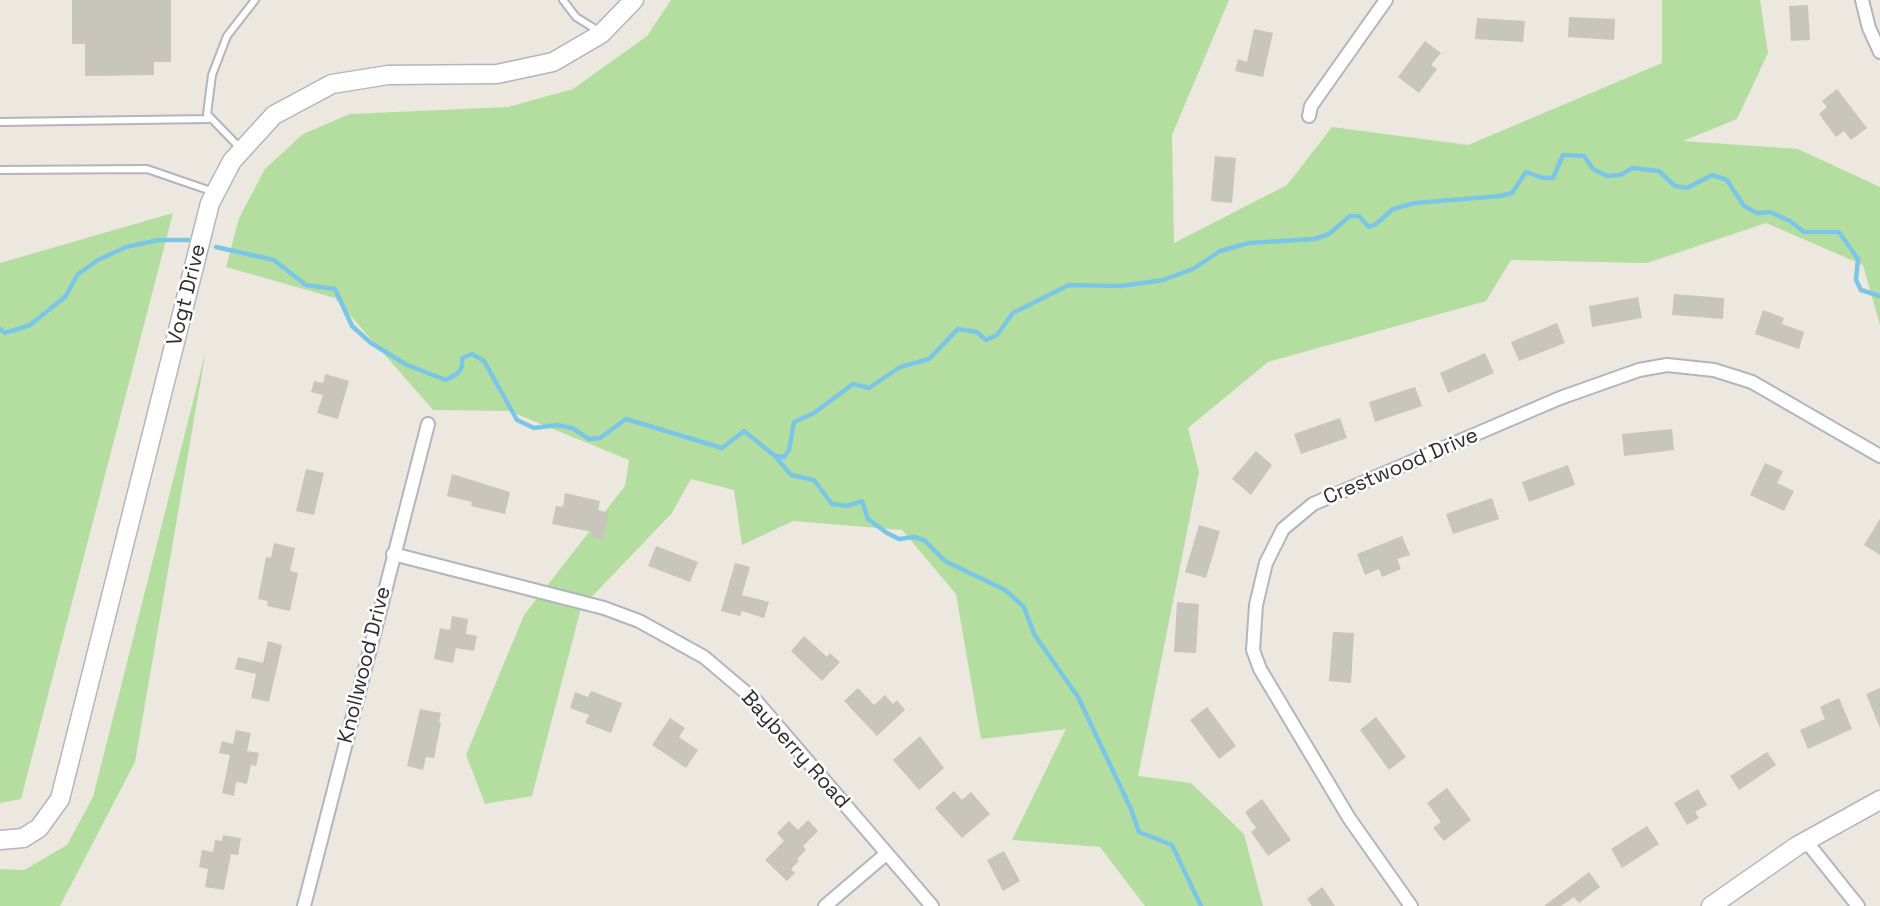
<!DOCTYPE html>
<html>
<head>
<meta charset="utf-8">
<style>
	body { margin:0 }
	canvas { display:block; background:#ece7df }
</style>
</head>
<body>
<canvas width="1880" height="906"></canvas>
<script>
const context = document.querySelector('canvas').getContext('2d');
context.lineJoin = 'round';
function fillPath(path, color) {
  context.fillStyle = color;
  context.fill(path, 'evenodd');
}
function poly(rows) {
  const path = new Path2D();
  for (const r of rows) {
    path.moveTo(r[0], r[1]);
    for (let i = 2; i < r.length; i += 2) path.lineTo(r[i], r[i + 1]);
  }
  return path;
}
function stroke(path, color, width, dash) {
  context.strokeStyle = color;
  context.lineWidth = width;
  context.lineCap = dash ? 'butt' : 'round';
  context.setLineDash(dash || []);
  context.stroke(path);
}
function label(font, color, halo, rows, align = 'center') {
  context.font = font + ' "Space Grotesk",sans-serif';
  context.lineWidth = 5;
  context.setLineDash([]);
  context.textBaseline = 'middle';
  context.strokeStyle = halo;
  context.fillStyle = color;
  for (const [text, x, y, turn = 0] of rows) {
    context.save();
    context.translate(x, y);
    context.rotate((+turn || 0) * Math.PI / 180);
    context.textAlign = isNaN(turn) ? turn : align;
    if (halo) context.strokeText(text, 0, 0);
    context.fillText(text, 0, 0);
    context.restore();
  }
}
const green = poly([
	[671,0,1229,0,1172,135,1174,243,1287,185,1332,127,1468,145,1662,63,1662,0,1760,0,1768,53,1737,119,1683,141,1798,149,1880,187,1880,325,1863,265,1766,223,1647,263,1511,260,1486,301,1268,362,1188,428,1199,472,1138,776,1191,783,1244,834,1263,906,1145,906,1100,847,1012,840,1066,729,981,739,956,594,902,530,793,521,742,545,734,490,691,479,672,513,581,608,532,796,485,804,466,755,524,615,625,486,629,460,509,411,433,410,335,298,226,267,239,218,265,169,303,134,350,114,508,107,573,89,647,36],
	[173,213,21,799,0,803,0,263],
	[206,350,135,762,60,906,0,906,0,869,24,870,67,845,93,797]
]);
const stream = poly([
	[216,247,274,260,306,285,335,289,352,326,371,343,407,365,446,380,457,374,462,367,462,358,472,354,484,361,517,420,534,428,557,425,572,428,589,439,600,438,626,419,722,448,744,431,775,456,784,457,789,450,794,422,814,413,853,384,869,388,900,367,929,359,958,329,977,332,986,340,997,335,1013,313,1069,285,1121,286,1163,280,1193,269,1220,251,1249,243,1314,239,1329,234,1350,216,1359,216,1369,227,1376,224,1393,209,1415,203,1500,196,1512,193,1526,172,1543,178,1553,178,1563,155,1584,156,1593,169,1607,176,1620,175,1633,168,1659,171,1675,186,1687,188,1712,175,1727,180,1744,206,1757,213,1770,212,1790,221,1804,232,1839,232,1858,259,1856,280,1861,290,1880,296],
	[0,329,5,333,30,325,65,297,78,274,98,260,126,247,159,240,188,240],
	[776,457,791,475,814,480,832,504,847,506,862,501,868,519,887,533,899,539,914,537,924,540,945,561,1005,590,1024,607,1034,634,1078,697,1131,809,1139,832,1172,845,1201,906]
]);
const building = poly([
	[72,0,171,0,171,62,154,62,154,75,85,76,85,44,72,44],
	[1808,5,1810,40,1791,41,1789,6],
	[1569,17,1615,19,1614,40,1568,37],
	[1477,18,1525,21,1523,42,1475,39],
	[1254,29,1273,33,1263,77,1235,71,1238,59,1247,62],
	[1425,41,1441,53,1431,65,1437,69,1419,93,1398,77],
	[1837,89,1867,128,1851,140,1844,131,1836,137,1819,114,1827,107,1822,101],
	[1215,156,1236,158,1232,203,1211,201],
	[1674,294,1724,298,1723,319,1672,315],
	[1638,297,1642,318,1592,327,1589,306],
	[1763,310,1784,318,1782,324,1804,332,1799,349,1755,334],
	[1557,323,1565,343,1519,361,1511,342],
	[1485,353,1494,373,1448,393,1440,373],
	[325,374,349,381,338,419,317,413,323,395,311,392,314,381,323,383],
	[1415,387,1422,406,1375,422,1369,402],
	[1340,418,1347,438,1301,454,1294,434],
	[1672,429,1674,450,1624,456,1622,434],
	[1256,451,1272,465,1251,495,1232,479],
	[1765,463,1783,471,1777,483,1794,491,1784,511,1750,495],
	[1568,465,1575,485,1529,502,1522,482],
	[306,469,324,473,314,515,296,511],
	[452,474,510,492,505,514,471,506,472,502,447,496],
	[565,493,600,501,598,510,609,513,603,540,591,537,592,532,552,524,556,506,563,507],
	[1492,498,1499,519,1453,534,1446,514],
	[1880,519,1880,555,1864,545],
	[1199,525,1220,531,1206,578,1185,572],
	[1402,536,1410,555,1397,559,1401,569,1382,577,1379,569,1365,575,1357,554],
	[274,543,295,548,290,571,298,573,290,611,267,606,268,601,258,599,266,557,271,558],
	[656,546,698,562,690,582,648,566],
	[735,563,750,567,742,595,769,602,764,618,742,611,740,616,721,611],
	[1177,602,1199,604,1196,653,1174,652],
	[452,616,468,619,466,634,477,636,474,651,456,648,453,663,434,659,440,628,450,630],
	[1333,632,1354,633,1351,683,1329,681],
	[804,636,827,657,830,653,840,662,822,681,791,651],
	[268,641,282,645,269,702,251,698,256,674,235,669,238,657,263,663],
	[858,688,874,705,885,695,893,704,897,700,905,710,877,736,844,701],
	[1880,688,1880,728,1866,694],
	[591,691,622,703,611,733,585,723,589,715,570,708,575,692,588,697],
	[1839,698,1852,729,1808,749,1800,730,1825,719,1820,707],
	[1207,707,1236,746,1219,759,1190,720],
	[420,709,441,713,439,722,441,723,434,758,426,757,423,770,407,766],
	[1376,717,1406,757,1389,770,1360,730],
	[670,718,685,728,679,737,698,750,686,768,652,745],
	[236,730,251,733,247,751,259,753,256,766,251,765,247,784,236,782,234,796,222,793,230,755,219,753,222,741,233,744],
	[920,736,944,768,919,790,893,760],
	[1767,752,1776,765,1739,790,1730,776],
	[1447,788,1471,820,1444,841,1433,828,1441,822,1427,803],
	[1698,789,1707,805,1695,812,1699,818,1687,825,1674,803],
	[954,791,962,800,971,792,990,814,962,838,935,808],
	[1262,799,1291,840,1268,856,1251,832,1256,828,1245,812],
	[808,820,818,831,803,846,806,850,797,859,799,861,791,869,795,873,787,881,765,860,784,841,777,833,789,821,798,830],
	[1647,826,1659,844,1622,868,1611,849],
	[223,835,241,838,238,855,231,854,224,890,205,887,208,869,199,867,202,850,213,852,215,840,222,841],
	[1004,851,1020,881,1003,891,987,860],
	[1589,872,1600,887,1579,903,1574,897,1561,906,1544,906],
	[1322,887,1335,906,1312,906,1307,899]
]);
const lane = poly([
	[563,0,576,17,600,32],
	[0,122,208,119],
	[241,149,207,114,212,75,227,36,255,0],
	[0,170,147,169,214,192]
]);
const street = poly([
	[1862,0,1869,28,1880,52],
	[1309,116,1311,106,1386,0],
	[393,554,604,608,639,621,704,657,756,701,932,906],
	[1806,841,1858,906],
	[304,906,428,424],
	[825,906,886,854],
	[1411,906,1349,818,1260,669,1253,650,1256,605,1266,563,1283,529,1313,504,1560,398,1639,370,1667,365,1714,370,1752,382,1880,456]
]);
const secondary = poly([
	[0,840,23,838,39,828,60,799,210,203,232,161,274,115,332,84,388,75,497,74,553,62,601,34,634,0],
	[1711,906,1797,846,1880,800]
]);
const streetNames = [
	["Vogt Drive",187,295,-76],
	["Crestwood Drive",1401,467,-23],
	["Knollwood Drive",365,665,-76],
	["Bayberry Road",795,750,48]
];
fillPath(green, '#b4dea0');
stroke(stream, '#7bc6e6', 4.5);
fillPath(building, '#c8c5bd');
stroke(lane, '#b2b5be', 10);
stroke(street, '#b2b5be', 16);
stroke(secondary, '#b2b5be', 21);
stroke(lane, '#fff', 6);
stroke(street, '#fff', 12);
stroke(secondary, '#fff', 18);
label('21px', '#2c2c2c', '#fff', streetNames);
</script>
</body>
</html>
